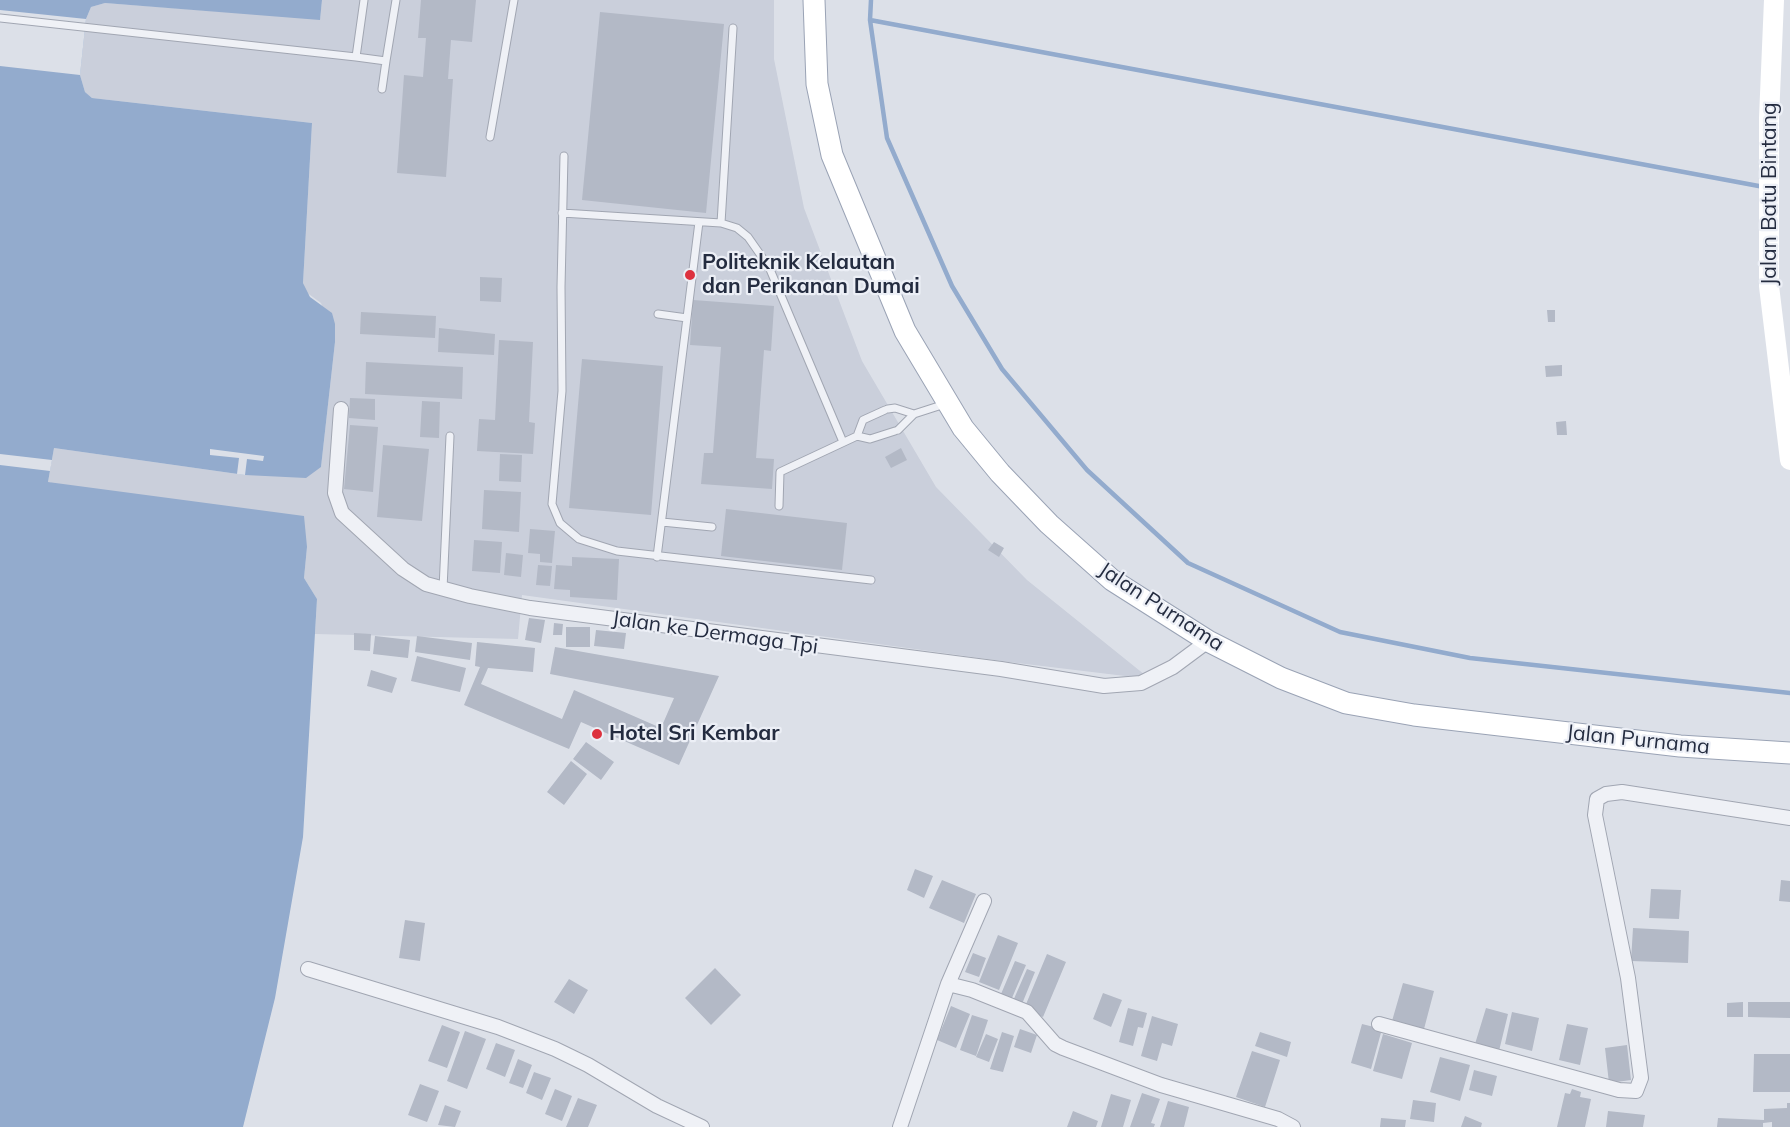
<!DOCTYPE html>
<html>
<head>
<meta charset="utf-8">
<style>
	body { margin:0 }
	canvas { display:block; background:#dce0e8 }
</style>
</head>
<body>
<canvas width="1790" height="1127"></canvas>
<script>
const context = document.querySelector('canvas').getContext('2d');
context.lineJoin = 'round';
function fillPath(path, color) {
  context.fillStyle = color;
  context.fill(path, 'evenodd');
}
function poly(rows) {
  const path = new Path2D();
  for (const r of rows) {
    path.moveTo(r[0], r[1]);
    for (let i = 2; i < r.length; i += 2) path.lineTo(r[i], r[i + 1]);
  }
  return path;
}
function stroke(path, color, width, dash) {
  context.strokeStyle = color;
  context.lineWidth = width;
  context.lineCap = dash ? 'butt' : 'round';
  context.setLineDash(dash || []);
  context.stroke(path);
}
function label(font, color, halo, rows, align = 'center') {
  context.font = font + ' Mulish,sans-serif';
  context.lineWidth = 4.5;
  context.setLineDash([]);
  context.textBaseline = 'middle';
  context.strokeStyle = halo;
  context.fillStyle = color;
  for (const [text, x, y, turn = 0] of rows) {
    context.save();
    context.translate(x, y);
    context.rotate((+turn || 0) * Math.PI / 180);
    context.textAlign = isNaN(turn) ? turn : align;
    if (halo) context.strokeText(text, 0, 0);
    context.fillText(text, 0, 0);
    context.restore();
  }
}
const built = poly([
	[322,0,774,0,774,59,804,208,862,361,936,487,1027,580,1150,679,1009,662,522,595,518,639,315,634,317,599,304,578,307,547,48,482,54,448,245,475,321,467,335,342,321,303,306,292,303,283,312,123,92,98,85,92,80,75,86,19,91,7,105,3,320,19]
]);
const water = poly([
	[0,0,322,0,320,20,105,3,91,7,86,19,80,75,85,92,92,98,312,123,303,283,310,297,332,313,335,324,335,342,321,467,306,478,245,475,54,448,48,482,304,516,307,547,304,578,317,599,303,837,275,998,243,1127,0,1127]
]);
const pier = poly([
	[0,10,86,19,80,75,0,66],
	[210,449,264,456,263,461,247,459,245,475,237,474,239,458,210,455],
	[0,454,52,460,50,471,0,465]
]);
const stream = poly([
	[871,0,870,20,887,138,952,286,1002,369,1087,470,1188,563,1340,632,1470,658,1790,693],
	[870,20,1764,187]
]);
const building = poly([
	[421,0,476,0,472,42,451,40,448,79,453,79,446,177,397,173,404,75,423,77,426,38,418,38],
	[600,12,724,24,706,213,582,200],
	[480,277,502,278,501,302,480,301],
	[693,300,774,306,771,351,764,350,756,458,774,459,772,489,701,484,704,453,713,453,721,347,690,345],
	[1547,310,1555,310,1555,322,1548,322],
	[361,312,436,316,435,338,360,334],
	[439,328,495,334,494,355,438,352],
	[499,340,533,342,529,422,535,423,533,454,477,451,479,419,495,420],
	[582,359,663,366,651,515,569,508],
	[366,362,463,367,462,399,365,394],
	[1562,365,1562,376,1546,377,1545,366],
	[350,398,375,399,375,420,349,418],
	[422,401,440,402,439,438,420,437],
	[1566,421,1567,435,1557,435,1556,422],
	[350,425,378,427,373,492,344,489],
	[383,445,429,449,422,521,377,517],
	[901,448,907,460,891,468,885,457],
	[500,454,522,455,521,482,499,481],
	[484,490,521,492,519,532,482,529],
	[726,509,847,523,842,570,721,556],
	[530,529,555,531,552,563,540,562,540,554,528,553],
	[474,540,502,542,500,573,472,571],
	[994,542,1004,548,999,557,988,550],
	[506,553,523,555,521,577,504,575],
	[572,557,619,559,617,600,570,597,570,590,554,589,556,565,572,566],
	[538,565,552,566,550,586,536,585],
	[529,618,545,620,541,643,525,640],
	[554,623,563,624,562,635,553,635],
	[566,627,590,627,590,647,566,647],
	[596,630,626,633,624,649,594,646],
	[354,633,371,634,370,651,354,650],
	[375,636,410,640,408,658,373,654],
	[417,636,472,643,470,660,415,652],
	[477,642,535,648,533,672,488,668,481,684,562,719,574,690,661,728,674,698,550,674,555,647,719,676,679,765,581,722,569,749,464,705,480,667,475,666],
	[417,656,466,668,460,692,411,681],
	[371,670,397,678,392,693,367,686],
	[586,742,614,762,601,780,573,759],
	[571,761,587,774,564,805,547,792],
	[915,869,933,876,924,898,907,890],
	[942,880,976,894,964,923,929,908],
	[1781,880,1790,881,1790,902,1779,901],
	[1651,889,1681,890,1679,919,1649,918],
	[405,920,425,923,420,961,399,958],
	[1633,928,1689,931,1688,963,1631,961],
	[998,935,1018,943,999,990,979,982],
	[973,953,986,958,979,977,965,972],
	[1047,954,1066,962,1043,1017,1024,1009],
	[1015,961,1026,965,1012,998,1001,994],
	[715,968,741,995,711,1025,685,998],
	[1027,969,1035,972,1022,1004,1013,1001],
	[569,979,588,990,574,1014,554,1002],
	[1403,983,1434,991,1424,1029,1392,1021],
	[1103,993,1122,1000,1111,1027,1093,1019],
	[1743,1002,1743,1017,1727,1017,1727,1003],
	[1748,1002,1790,1002,1790,1018,1748,1017],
	[951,1006,970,1014,956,1048,937,1040],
	[1128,1008,1147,1013,1143,1028,1138,1027,1133,1046,1119,1042],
	[1486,1008,1508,1014,1499,1051,1475,1044],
	[1512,1012,1539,1018,1532,1051,1505,1044],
	[972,1015,988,1020,976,1056,960,1050],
	[1152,1016,1178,1024,1172,1046,1162,1043,1157,1061,1141,1056],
	[1362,1024,1382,1029,1371,1069,1351,1063],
	[1567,1024,1588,1028,1580,1065,1559,1060],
	[442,1025,460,1032,447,1068,428,1061],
	[1020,1029,1037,1035,1031,1053,1014,1047],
	[465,1031,486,1039,467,1089,447,1081],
	[1002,1032,1014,1036,1003,1072,990,1069],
	[1260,1032,1291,1042,1287,1057,1255,1046],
	[986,1034,998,1039,989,1062,976,1057],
	[1383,1034,1412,1043,1402,1079,1373,1071],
	[496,1043,515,1050,505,1077,486,1069],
	[1627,1045,1631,1080,1609,1083,1605,1048],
	[1252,1051,1280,1060,1265,1107,1236,1097],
	[1754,1054,1790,1054,1790,1092,1753,1092],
	[1440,1057,1470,1065,1460,1101,1430,1092],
	[518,1059,532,1065,523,1088,509,1083],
	[1474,1070,1497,1076,1492,1096,1469,1090],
	[534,1072,551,1078,542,1100,526,1093],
	[420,1084,439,1091,427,1122,408,1115],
	[555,1089,572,1096,562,1121,545,1114],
	[1572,1089,1581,1092,1580,1097,1591,1099,1585,1127,1557,1127,1565,1093,1570,1094],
	[1142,1093,1160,1099,1151,1123,1155,1124,1154,1127,1130,1127],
	[1111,1094,1131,1100,1123,1127,1101,1127],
	[578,1098,597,1105,588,1127,566,1127],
	[1413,1100,1436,1103,1434,1122,1410,1119],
	[1168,1101,1189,1107,1184,1127,1160,1127],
	[1787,1103,1790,1103,1790,1127,1772,1127,1772,1122,1763,1123,1763,1127,1717,1127,1718,1118,1764,1120,1764,1109,1787,1108],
	[445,1105,461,1111,455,1127,438,1125],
	[1073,1111,1098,1121,1096,1127,1067,1127],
	[1608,1111,1645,1115,1643,1127,1606,1127],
	[1465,1116,1482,1123,1481,1127,1461,1127],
	[1381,1118,1406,1120,1405,1127,1380,1127]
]);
const lane = poly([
	[364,0,356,57,386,61,396,0],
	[0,18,356,57],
	[382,89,386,61],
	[490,137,514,0],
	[564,156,561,287,562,391,552,504,560,523,579,539,617,551,871,580],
	[562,213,721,223,737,228,748,237,769,267,843,442],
	[721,223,733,28],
	[658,314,687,318],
	[888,409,895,408,914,414,898,430],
	[885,410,863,420,857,436,870,439,895,431],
	[914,414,945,404],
	[779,506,780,472,857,436],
	[662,522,712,527],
	[657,557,699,222],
	[443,589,450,436]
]);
const street = poly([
	[341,409,335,493,342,513,403,569,426,584,470,596,530,608,1001,669,1104,686,1141,683,1173,667,1208,641],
	[308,969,498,1027,555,1049,588,1065,657,1106,702,1127],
	[948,984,972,990,1027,1012,1055,1044,1063,1048,1161,1085,1278,1119,1293,1127],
	[1379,1024,1619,1090,1636,1091,1641,1078,1628,978,1595,815,1597,799,1606,794,1622,792,1790,818],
	[900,1127,948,984,984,901]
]);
const secondary = poly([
	[1774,0,1769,118,1769,286,1790,460]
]);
const primary = poly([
	[814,0,817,84,832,155,905,331,963,428,1000,473,1049,524,1112,580,1208,641,1281,678,1346,703,1414,715,1680,746,1790,753]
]);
const markers = [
	[690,275,6,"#dd323f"],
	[597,734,6,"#dd323f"]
];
const streetNames = [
	["Jalan Batu Bintang",1770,194,-90],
	["Jalan Purnama",1161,607,33],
	["Jalan ke Dermaga Tpi",715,633,8],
	["Jalan Purnama",1638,740,6]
];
const poiNames = [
	["Politeknik Kelautan",702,263],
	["dan Perikanan Dumai",702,287],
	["Hotel Sri Kembar",609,734]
];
fillPath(built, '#cacfdb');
fillPath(water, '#93abcd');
fillPath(pier, '#dce0e8');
stroke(stream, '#93abcd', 4.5);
fillPath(building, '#b3b9c6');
stroke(lane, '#a1a6b2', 9);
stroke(street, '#a1a6b2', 16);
stroke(primary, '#9aa3b5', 23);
stroke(lane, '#eff1f6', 7);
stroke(street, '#eff1f6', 14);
stroke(secondary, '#fff', 20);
stroke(primary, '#fff', 21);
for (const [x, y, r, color] of markers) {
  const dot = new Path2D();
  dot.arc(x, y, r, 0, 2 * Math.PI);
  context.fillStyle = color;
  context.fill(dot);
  stroke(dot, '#eceff6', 2);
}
label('21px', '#242c40', '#eceff6', streetNames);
label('bold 21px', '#242c40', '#eceff6', poiNames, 'left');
</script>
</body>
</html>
